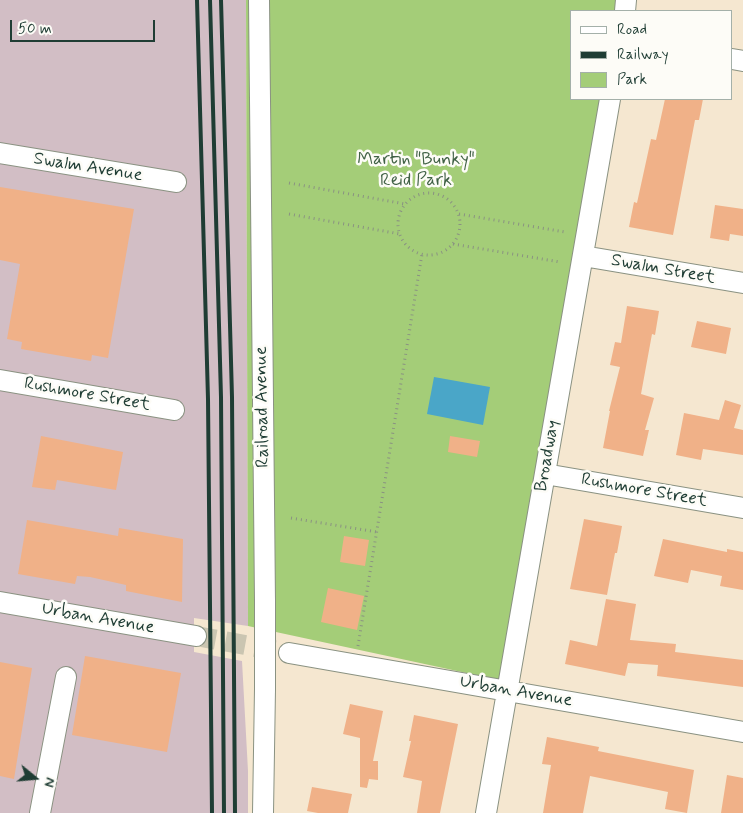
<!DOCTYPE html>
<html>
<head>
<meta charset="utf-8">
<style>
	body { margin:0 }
	#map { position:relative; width:743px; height:813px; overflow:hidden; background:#f5e7d0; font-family:Mynerve,sans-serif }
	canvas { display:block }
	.legend { position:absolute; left:570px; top:10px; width:162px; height:90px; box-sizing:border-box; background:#fdfcf7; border:1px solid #a4b0a9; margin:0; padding:6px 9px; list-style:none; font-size:15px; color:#1f3d34 }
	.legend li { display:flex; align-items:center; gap:10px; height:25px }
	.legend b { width:25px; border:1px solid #a4b0a9 }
	.north { position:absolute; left:10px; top:753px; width:50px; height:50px; -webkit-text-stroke:4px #fdfcf7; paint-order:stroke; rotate:107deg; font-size:14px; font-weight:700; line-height:20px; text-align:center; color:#1f3d34 }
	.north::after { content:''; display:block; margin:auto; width:18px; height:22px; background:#1f3d34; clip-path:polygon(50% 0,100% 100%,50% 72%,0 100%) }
	.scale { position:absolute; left:10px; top:20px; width:145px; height:22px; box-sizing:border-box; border:2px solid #1f3d34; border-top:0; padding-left:6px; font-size:15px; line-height:18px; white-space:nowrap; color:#1f3d34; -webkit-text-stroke:4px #fdfcf7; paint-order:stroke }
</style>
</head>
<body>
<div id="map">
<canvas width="743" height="813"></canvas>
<ul class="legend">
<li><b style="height:6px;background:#fff"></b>Road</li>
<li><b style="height:6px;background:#1f3d34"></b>Railway</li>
<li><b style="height:14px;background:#a4cd78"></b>Park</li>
</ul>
<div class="north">N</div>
<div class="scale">50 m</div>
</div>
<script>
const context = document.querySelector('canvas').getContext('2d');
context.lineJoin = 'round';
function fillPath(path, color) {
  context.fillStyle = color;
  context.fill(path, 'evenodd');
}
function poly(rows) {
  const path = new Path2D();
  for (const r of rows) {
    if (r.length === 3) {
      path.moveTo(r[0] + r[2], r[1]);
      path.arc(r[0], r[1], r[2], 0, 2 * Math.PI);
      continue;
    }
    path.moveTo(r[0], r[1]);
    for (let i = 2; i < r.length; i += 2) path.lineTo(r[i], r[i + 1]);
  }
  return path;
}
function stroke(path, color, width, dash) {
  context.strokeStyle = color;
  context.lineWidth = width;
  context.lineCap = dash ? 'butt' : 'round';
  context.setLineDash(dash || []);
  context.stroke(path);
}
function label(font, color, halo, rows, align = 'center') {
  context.font = font + ' Mynerve,sans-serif';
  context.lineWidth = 5;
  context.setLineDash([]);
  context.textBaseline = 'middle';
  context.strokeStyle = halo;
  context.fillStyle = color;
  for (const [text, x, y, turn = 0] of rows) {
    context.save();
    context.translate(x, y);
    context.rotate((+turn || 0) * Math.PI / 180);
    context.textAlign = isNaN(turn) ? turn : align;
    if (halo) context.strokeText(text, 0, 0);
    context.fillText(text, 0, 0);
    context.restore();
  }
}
const industrial = poly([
	[0,0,246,0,248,626,194,618,194,652,242,661,248,771,248,813,0,813]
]);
const green = poly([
	[246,0,619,0,617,11,572,11,572,99,602,99,499,680,248,626]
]);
const water = poly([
	[434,377,490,387,483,425,427,414]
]);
const building = poly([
	[665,99,703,99,699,120,695,120,673,235,629,227,634,202,637,203,651,139,656,140],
	[0,187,134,209,108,358,92,355,91,361,21,349,22,342,7,339,20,264,0,260],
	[715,205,743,209,743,236,730,234,729,241,710,238],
	[627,306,659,311,655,335,652,334,641,394,654,398,645,430,649,430,643,456,603,448,610,411,609,411,620,367,610,365,615,342,621,343],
	[697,321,731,328,726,354,691,347],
	[725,400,741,405,734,428,743,430,743,455,703,449,701,460,676,455,684,413,719,420],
	[41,436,123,452,116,490,57,480,55,490,32,487],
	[450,436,480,441,477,457,448,452],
	[584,519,622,526,617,553,615,553,607,595,570,589],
	[27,520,118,536,119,528,183,539,182,602,126,591,126,585,90,577,77,576,75,584,18,574],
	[344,536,369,540,365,566,340,562],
	[663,539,727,552,727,549,743,552,743,590,720,586,722,576,691,570,688,583,654,576],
	[328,588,364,596,357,630,321,622],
	[606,599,636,604,630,640,676,644,675,652,743,660,743,687,657,676,658,665,628,663,625,676,565,664,570,640,597,646],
	[85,656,181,673,167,752,72,735],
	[0,662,32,668,14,779,0,776],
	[350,704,383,711,373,761,378,761,378,780,369,779,367,788,360,787,360,738,343,734],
	[414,715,458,724,440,813,417,813,422,781,403,777,411,741,409,741],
	[547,737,599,747,598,751,694,770,687,813,665,809,668,792,590,776,583,813,543,813,551,765,542,764],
	[727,775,743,778,743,813,721,813],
	[312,787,352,794,348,813,318,813,307,811]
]);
const minorTunnel = poly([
	[196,636,289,653]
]);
const path = poly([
	[289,183,405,204],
	[429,224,31],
	[289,214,400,234],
	[459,214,565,232],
	[453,244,560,262],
	[291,518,377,532],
	[358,646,422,254]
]);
const minor = poly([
	[259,0,265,601],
	[625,11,626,0],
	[732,59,743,61],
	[0,153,176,182],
	[583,256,743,283],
	[0,380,174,410],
	[545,474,743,508],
	[0,602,196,636],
	[289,653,743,732],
	[40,813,66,677],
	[263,813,265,689],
	[486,813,610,99]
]);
const rail = poly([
	[197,0,208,399,212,813],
	[210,0,221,397,224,813],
	[221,0,232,397,235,813]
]);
const minorBridge = poly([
	[265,601,265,689]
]);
const parkNames = [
	["Martin \"Bunky\"",416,160],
	["Reid Park",416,181]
];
const streetNames = [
	["Swalm Avenue",88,168,9],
	["Swalm Street",663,270,10],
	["Rushmore Street",87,395,10],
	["Railroad Avenue",263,407,-91],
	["Broadway",548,456,-80],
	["Rushmore Street",644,491,10],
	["Urban Avenue",98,619,10],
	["Urban Avenue",516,692,10]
];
fillPath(industrial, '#d2bec5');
fillPath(green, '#a4cd78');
fillPath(water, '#4aa6c8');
fillPath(building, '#f0b188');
stroke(minorTunnel, '#cac5b1', 20, [20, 10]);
stroke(minor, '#8a9282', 22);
stroke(path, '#8a9282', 3, [1, 4]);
stroke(minor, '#fff', 20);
stroke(rail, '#1f3d34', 4);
stroke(minorBridge, '#8a9282', 22, []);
stroke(minorBridge, '#fff', 20);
label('18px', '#406145', '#fdfcf7', parkNames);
label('18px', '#1f3d34', '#fdfcf7', streetNames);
</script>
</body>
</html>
